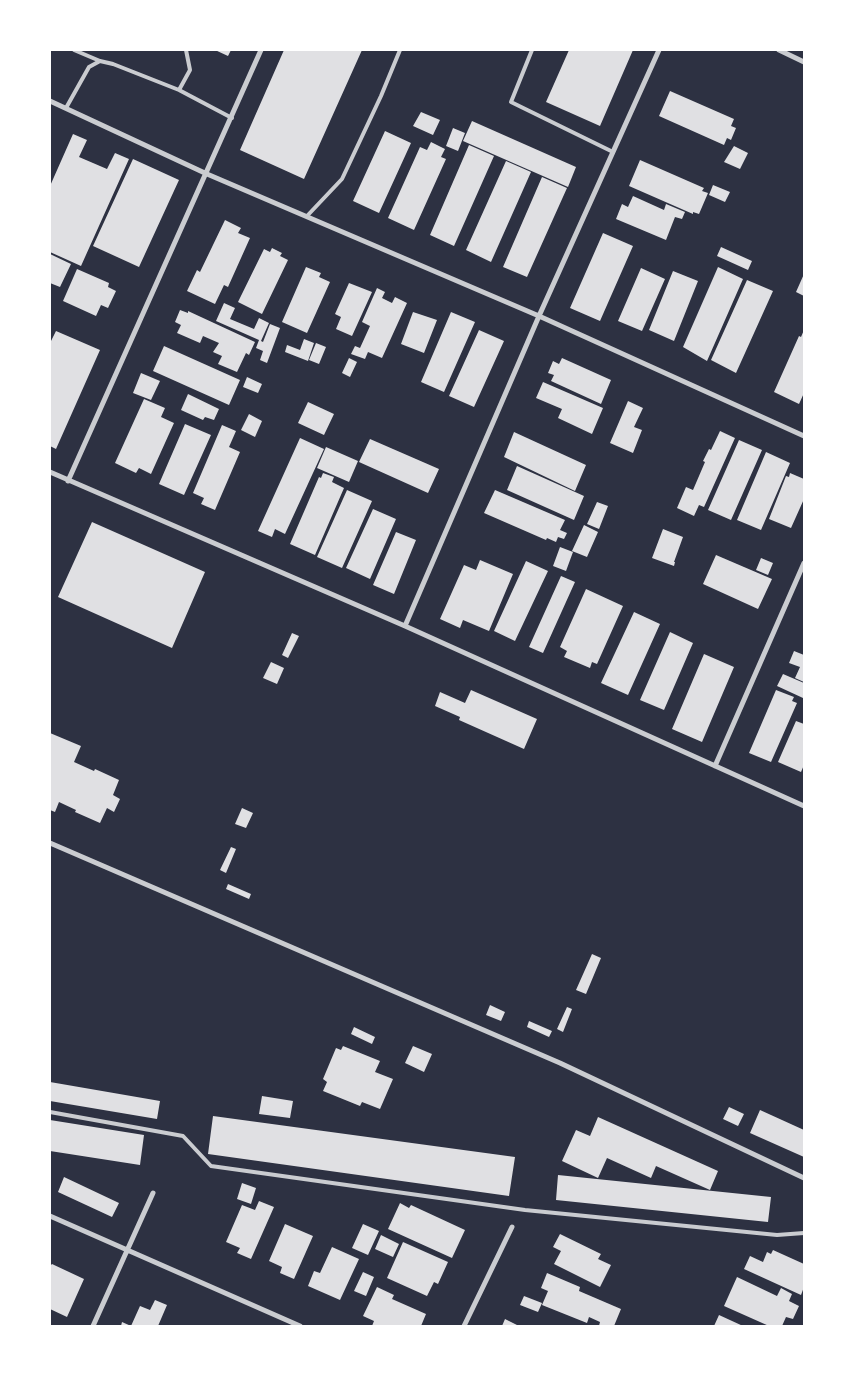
<!DOCTYPE html>
<html>
<head>
<meta charset="utf-8">
<style>
	body { margin:0 }
	#map { position:relative; width:854px; height:1376px; overflow:hidden; background:#2d3142; font-family:"Source Sans 3",sans-serif }
	canvas { display:block }
	.frame { position:absolute; inset:0; border:51px solid #fff; pointer-events:none }
</style>
</head>
<body>
<div id="map">
<canvas width="854" height="1376"></canvas>
<div class="frame"></div>
</div>
<script>
const context = document.querySelector('canvas').getContext('2d');
context.lineJoin = 'round';
function fillPath(path, color) {
  context.fillStyle = color;
  context.fill(path, 'evenodd');
}
function poly(rows) {
  const path = new Path2D();
  for (const r of rows) {
    path.moveTo(r[0], r[1]);
    for (let i = 2; i < r.length; i += 2) path.lineTo(r[i], r[i + 1]);
  }
  return path;
}
function stroke(path, color, width, dash) {
  context.strokeStyle = color;
  context.lineWidth = width;
  context.lineCap = dash ? 'butt' : 'round';
  context.setLineDash(dash || []);
  context.stroke(path);
}
const building = poly([
	[215,50,231,50,228,56],
	[284,50,362,50,304,179,240,150],
	[569,50,633,50,600,126,546,102],
	[670,91,734,119,731,126,736,128,731,140,727,138,724,145,659,116],
	[421,112,440,120,433,135,413,126],
	[472,121,576,167,568,187,463,141],
	[453,128,465,133,458,151,446,146],
	[385,131,411,143,379,213,353,201],
	[73,134,87,140,79,157,107,169,115,153,129,159,81,266,50,252,50,186],
	[431,142,445,149,441,157,446,159,414,230,388,218,420,147,427,150],
	[469,145,494,156,454,246,430,235],
	[734,146,748,153,740,169,724,162],
	[133,159,179,180,139,267,93,246],
	[640,160,704,188,702,191,708,193,699,214,693,212,693,214,629,186],
	[506,161,531,172,491,262,466,250],
	[542,177,567,188,527,277,503,267],
	[713,185,730,192,725,202,709,195],
	[633,196,664,210,666,204,685,212,682,219,675,217,666,240,616,219,622,204,628,207],
	[225,220,241,228,238,233,250,238,228,287,224,285,215,304,187,291,197,270,200,272],
	[603,233,633,246,600,321,570,308],
	[721,247,752,261,748,270,717,256],
	[272,248,282,253,280,256,288,260,262,314,238,302,264,249,270,252],
	[50,254,71,264,60,287,50,283],
	[306,267,321,273,319,277,330,282,307,333,282,322],
	[718,267,743,279,707,361,683,347],
	[641,268,665,279,642,331,618,321],
	[77,269,109,283,108,287,116,291,108,308,101,305,96,316,63,301],
	[673,271,698,281,674,341,649,330],
	[804,274,804,296,796,292],
	[747,280,773,291,736,373,711,360],
	[349,283,372,292,352,336,336,329,341,317,335,314],
	[377,288,385,292,382,298,392,303,395,297,407,303,382,358,368,352,365,359,351,354,355,346,360,348,370,326,362,322],
	[224,303,235,308,230,319,254,329,259,318,269,323,261,341,263,342,270,324,280,328,267,363,260,360,263,351,256,348,259,340,216,321],
	[180,310,188,313,188,311,255,342,249,355,246,353,237,372,218,364,222,356,213,352,219,343,203,336,200,343,177,333,181,325,175,322],
	[413,312,437,320,424,353,401,344],
	[451,312,475,322,444,392,421,382],
	[479,330,504,341,474,407,449,396],
	[804,330,804,393,799,404,774,392,799,336,801,337],
	[56,331,100,350,56,449,50,446,50,343],
	[304,339,314,343,308,361,285,352,287,345,300,350],
	[316,343,326,347,319,364,309,360],
	[164,346,240,380,229,405,153,371],
	[349,358,357,362,350,377,342,373],
	[562,358,611,380,601,404,551,381,554,375,548,373,553,361,559,364],
	[141,373,160,381,151,400,133,393],
	[247,377,262,384,258,393,243,387],
	[543,382,603,408,592,434,558,418,562,409,536,398],
	[188,394,219,409,214,420,205,417,203,420,181,410],
	[144,399,165,408,161,417,174,423,151,474,139,468,136,473,115,463],
	[628,401,643,408,634,427,642,430,633,453,610,443],
	[308,402,334,414,324,435,298,423],
	[249,414,262,421,255,437,241,430],
	[185,424,211,435,184,495,159,484],
	[222,425,236,431,229,447,240,452,215,510,201,504,204,498,193,493],
	[720,431,735,438,704,507,699,505,694,516,677,508,686,487,693,490,705,462,703,461,709,449,711,450],
	[514,432,586,465,575,491,504,457],
	[300,438,324,449,285,534,275,529,272,537,258,531],
	[370,439,439,469,428,493,359,462],
	[739,440,762,450,731,520,708,510],
	[326,447,358,461,349,482,317,468],
	[766,452,790,463,761,530,737,520],
	[517,466,584,496,574,520,507,490],
	[323,473,334,477,332,482,344,488,315,555,290,544,319,477,321,478],
	[790,473,804,479,804,499,791,528,769,519,786,476,789,477],
	[347,490,372,501,342,568,317,557],
	[495,490,565,520,560,530,567,533,564,539,558,537,556,542,547,538,546,540,484,513],
	[597,502,608,506,599,529,587,524],
	[373,509,396,519,370,579,346,568],
	[92,522,205,572,172,648,58,597],
	[584,525,598,532,587,557,572,551],
	[663,529,683,537,674,562,675,562,674,566,652,558],
	[396,532,416,540,394,594,373,585],
	[560,547,573,552,566,571,553,566],
	[716,555,772,579,758,609,703,584],
	[761,558,773,563,768,575,756,570],
	[480,560,513,574,489,631,463,620,460,628,440,619,464,565,476,570],
	[526,561,548,571,515,641,494,631],
	[561,576,575,582,543,653,529,647],
	[586,589,623,606,597,664,592,662,590,668,564,657,567,651,560,647],
	[634,612,660,624,628,695,601,683],
	[670,632,693,643,664,710,640,700],
	[292,633,299,636,288,658,282,655],
	[794,651,804,655,804,682,795,678,800,667,789,663],
	[704,654,734,667,702,742,672,729],
	[271,662,284,668,277,684,263,678],
	[783,674,804,683,803,698,777,686],
	[471,690,537,719,524,749,459,720,460,717,435,706,440,692,465,703],
	[776,690,794,697,792,701,797,703,771,762,749,753],
	[796,721,804,724,804,765,801,772,778,762],
	[50,733,81,746,74,762,94,771,95,769,119,780,113,795,120,799,114,812,107,808,100,823,75,812,76,810,59,802,55,812,50,810],
	[242,808,253,813,246,828,235,824],
	[231,847,236,849,226,873,220,870],
	[228,884,251,894,249,899,226,889],
	[592,954,601,958,586,994,576,990],
	[490,1005,505,1012,501,1021,486,1015],
	[567,1007,572,1009,563,1032,557,1029],
	[529,1021,552,1031,549,1037,527,1027],
	[354,1027,375,1037,372,1044,351,1034],
	[343,1046,380,1061,375,1072,393,1079,380,1109,362,1102,360,1106,323,1091,327,1082,323,1079,336,1048,341,1050],
	[413,1046,432,1054,424,1072,405,1063],
	[50,1082,160,1101,157,1119,50,1101],
	[262,1096,293,1101,290,1118,259,1114],
	[729,1107,744,1114,738,1126,723,1119],
	[760,1110,804,1130,804,1157,750,1133],
	[213,1116,515,1157,509,1196,208,1154],
	[598,1117,718,1171,710,1190,656,1166,651,1178,607,1158,598,1178,562,1161,576,1130,590,1136],
	[50,1120,144,1135,140,1165,50,1151],
	[558,1175,771,1197,768,1222,556,1200],
	[64,1177,119,1203,112,1217,58,1192],
	[242,1183,256,1188,251,1204,237,1199],
	[259,1201,274,1207,251,1259,237,1253,240,1248,226,1242,242,1205,255,1210],
	[400,1203,409,1208,411,1205,465,1230,452,1258,388,1229],
	[285,1224,313,1236,294,1279,280,1273,282,1267,269,1261],
	[363,1224,379,1231,368,1255,352,1248],
	[560,1234,601,1254,598,1259,611,1265,600,1287,554,1264,561,1251,553,1247],
	[381,1235,399,1244,393,1257,375,1249],
	[403,1242,448,1262,438,1284,434,1282,427,1296,387,1278],
	[332,1247,359,1259,340,1300,308,1286,314,1271,320,1273],
	[773,1250,804,1264,804,1287,801,1295,744,1269,750,1256,763,1262,767,1252,771,1254],
	[52,1264,84,1279,67,1317,50,1309,50,1266],
	[363,1272,374,1277,366,1296,354,1291],
	[547,1273,580,1287,579,1291,621,1309,614,1326,599,1326,600,1322,589,1317,587,1323,542,1305,548,1291,541,1288],
	[737,1277,777,1296,781,1288,792,1294,789,1301,799,1306,793,1319,786,1317,782,1326,769,1326,724,1306],
	[377,1287,394,1295,392,1299,426,1314,421,1326,372,1326,374,1321,363,1316],
	[524,1296,542,1303,538,1312,520,1305],
	[155,1300,167,1305,158,1326,121,1326,122,1322,131,1326,140,1306,150,1310],
	[719,1315,743,1326,714,1326],
	[505,1319,519,1326,502,1326]
]);
const service = poly([
	[74,50,100,61],
	[532,50,511,102,613,152],
	[179,90,190,70,186,50],
	[66,108,89,67,100,61,113,64,179,90,232,118],
	[307,216,342,179,381,96,400,50],
	[50,1112,183,1136,211,1166,525,1210,777,1235,804,1233]
]);
const minor = poly([
	[779,50,804,62],
	[50,101,207,174,539,316,804,436],
	[50,472,405,626,804,806],
	[68,481,261,50],
	[405,626,539,316,659,50],
	[715,766,804,563],
	[50,843,560,1063,804,1178],
	[50,1216,300,1326],
	[93,1326,153,1193],
	[464,1326,512,1227]
]);
fillPath(building, '#e0e0e3');
stroke(service, '#caccd0', 4);
stroke(minor, '#caccd0', 5);
</script>
</body>
</html>
